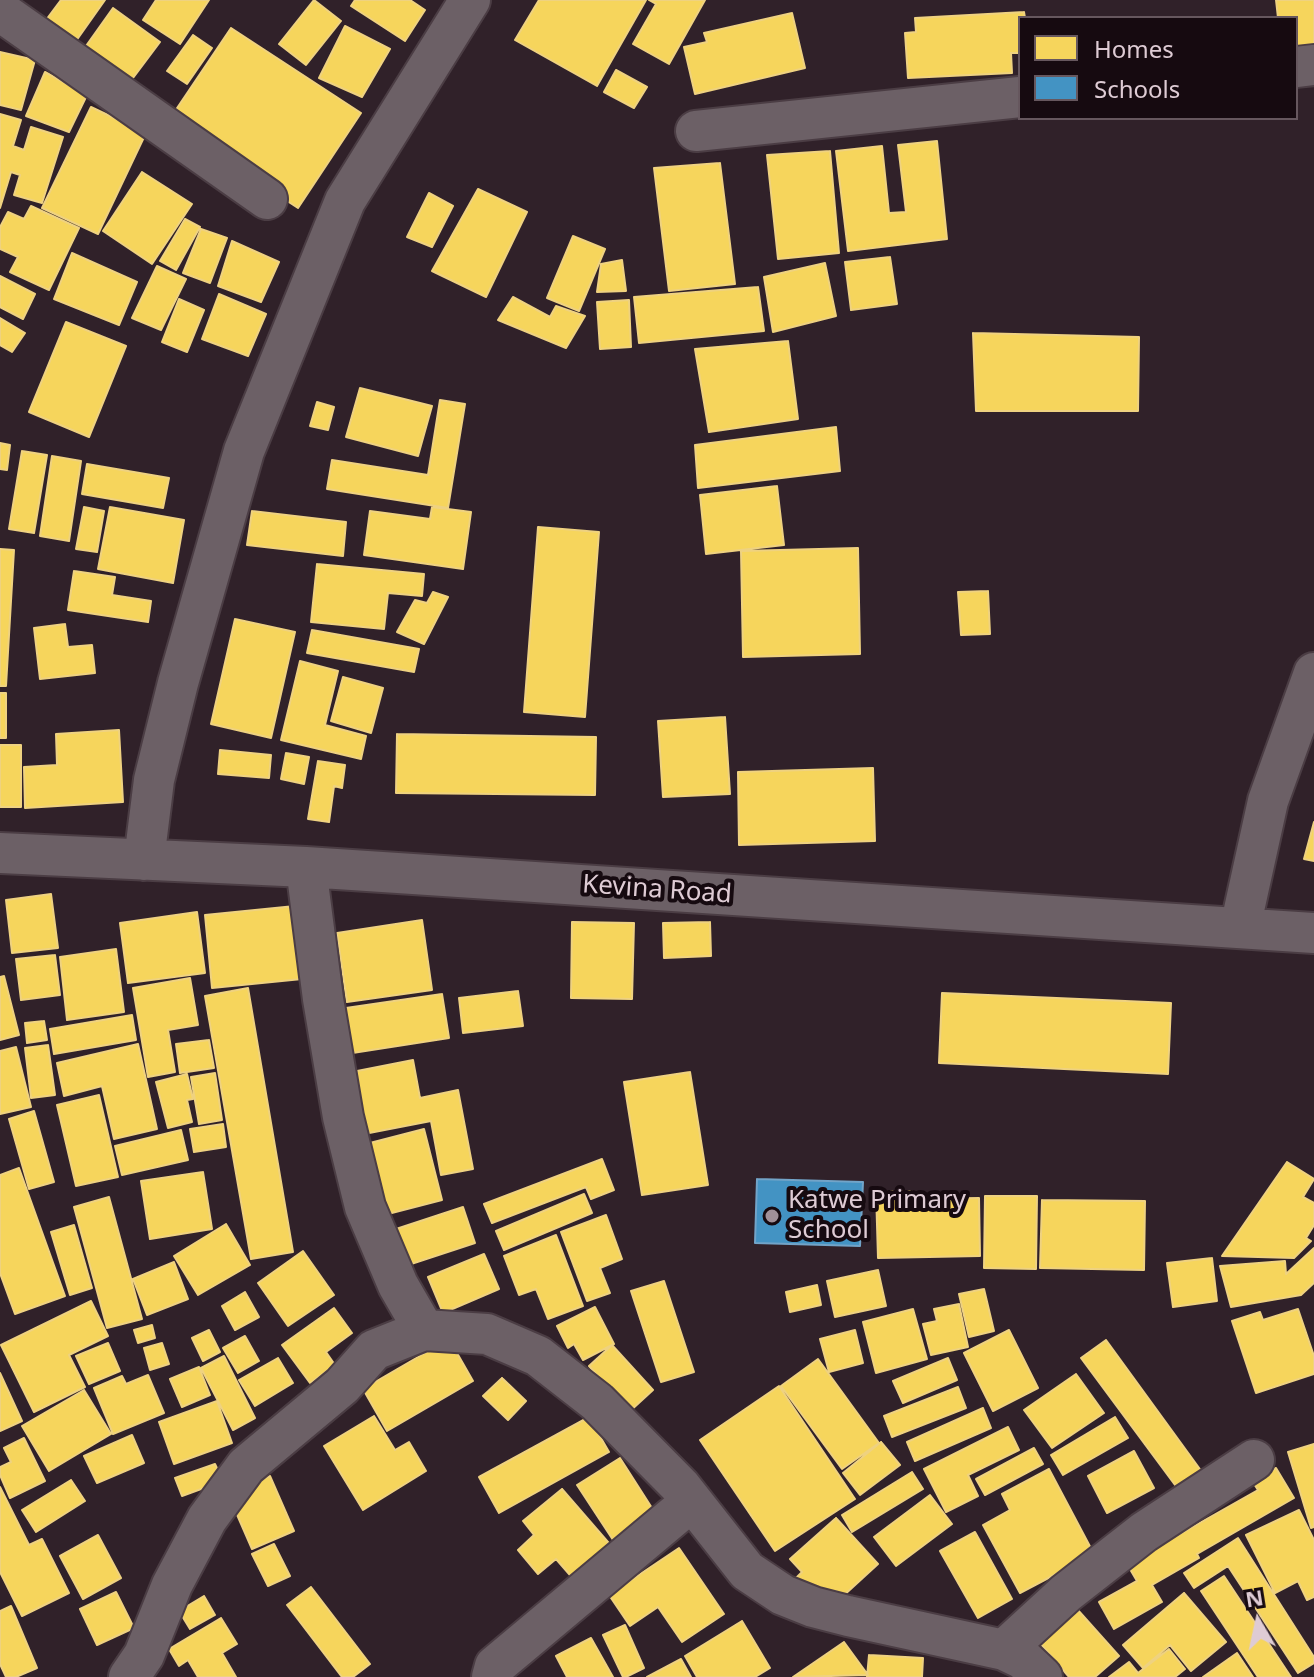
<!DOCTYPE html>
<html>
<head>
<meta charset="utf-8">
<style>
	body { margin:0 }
	#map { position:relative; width:1314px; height:1677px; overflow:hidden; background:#302129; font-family:"Noto Sans",sans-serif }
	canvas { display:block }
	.legend { position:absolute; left:1018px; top:16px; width:280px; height:104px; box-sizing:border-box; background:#160a10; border:2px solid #66575e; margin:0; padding:10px 14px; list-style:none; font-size:24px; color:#decbd4 }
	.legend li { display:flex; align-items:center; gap:16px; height:40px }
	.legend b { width:40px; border:2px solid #66575e }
	.north { position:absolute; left:1218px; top:1581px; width:80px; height:80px; -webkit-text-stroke:6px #160a10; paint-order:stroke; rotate:351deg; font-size:22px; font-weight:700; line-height:32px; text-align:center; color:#decbd4 }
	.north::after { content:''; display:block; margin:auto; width:28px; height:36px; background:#decbd4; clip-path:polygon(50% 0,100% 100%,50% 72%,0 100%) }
</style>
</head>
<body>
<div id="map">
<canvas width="1314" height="1677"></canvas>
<ul class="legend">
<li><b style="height:22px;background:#f6d55c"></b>Homes</li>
<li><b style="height:22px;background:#4393c3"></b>Schools</li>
</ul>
<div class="north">N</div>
</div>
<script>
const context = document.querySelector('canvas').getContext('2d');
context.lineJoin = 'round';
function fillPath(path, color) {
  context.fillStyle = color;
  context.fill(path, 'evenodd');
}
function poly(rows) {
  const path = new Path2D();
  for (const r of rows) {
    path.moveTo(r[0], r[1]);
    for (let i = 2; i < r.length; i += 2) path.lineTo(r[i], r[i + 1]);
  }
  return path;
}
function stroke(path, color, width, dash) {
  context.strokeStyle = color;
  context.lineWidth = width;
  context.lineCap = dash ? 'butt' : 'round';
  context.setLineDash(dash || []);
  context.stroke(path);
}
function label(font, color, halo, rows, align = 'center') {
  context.font = font + ' "Noto Sans",sans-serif';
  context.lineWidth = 8;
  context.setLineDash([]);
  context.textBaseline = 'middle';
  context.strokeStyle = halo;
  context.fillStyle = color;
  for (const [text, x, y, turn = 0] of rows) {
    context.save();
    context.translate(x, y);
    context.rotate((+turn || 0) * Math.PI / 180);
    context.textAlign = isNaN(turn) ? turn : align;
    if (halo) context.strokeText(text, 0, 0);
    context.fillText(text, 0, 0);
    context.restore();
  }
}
const homes = poly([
	[61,0,105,0,76,41,46,20,61,0],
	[156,0,209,0,180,44,143,20,156,0],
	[314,0,341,21,306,65,279,44,314,0],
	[355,0,410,0,425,10,405,41,351,6,355,0],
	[539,0,646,0,597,86,515,40,539,0],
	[649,0,705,0,669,64,633,44,656,4,649,0],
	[1276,0,1314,0,1314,49,1296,51,1296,18,1278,18,1276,0],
	[113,8,160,42,127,86,81,53,113,8],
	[1024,12,1025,18,1020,18,1020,53,1011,53,1012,73,908,78,905,33,916,32,915,18,1024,12],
	[792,13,805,68,695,94,684,47,707,42,704,33,792,13],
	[345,26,390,49,362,97,319,78,345,26],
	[231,28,361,113,298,208,167,123,231,28],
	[193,35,212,48,187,84,167,71,193,35],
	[0,52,35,60,21,110,0,105,0,52],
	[616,70,647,87,634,108,604,92,616,70],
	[45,72,87,95,69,132,26,116,45,72],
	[91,107,146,133,98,234,42,208,91,107],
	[0,114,21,120,13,146,24,150,31,127,63,137,42,203,14,195,20,175,11,172,0,208,0,114],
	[937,141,947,239,848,251,836,151,882,146,889,213,906,212,898,145,937,141],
	[830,151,839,253,778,259,767,155,830,151],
	[720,163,735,284,669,291,654,168,720,163],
	[142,172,192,204,152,264,103,231,142,172],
	[478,189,527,212,486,297,432,271,478,189],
	[429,193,453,206,432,247,407,237,429,193],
	[31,206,79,228,49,290,10,272,18,257,0,249,0,227,8,212,24,219,31,206],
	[185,219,200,227,176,270,160,261,185,219],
	[201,229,227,238,210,283,183,273,201,229],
	[573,236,605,249,579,311,547,298,573,236],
	[232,241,279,262,261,302,218,286,232,241],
	[72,253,137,282,119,325,54,299,72,253],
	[890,257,897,304,851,310,845,262,890,257],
	[622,260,626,291,597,292,601,264,622,260],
	[825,263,836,316,773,332,764,277,825,263],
	[157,266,186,279,161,330,132,318,157,266],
	[0,276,35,294,23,319,0,307,0,276],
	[758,287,764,331,639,343,634,297,758,287],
	[219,294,266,314,248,356,202,339,219,294],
	[513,297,550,317,556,306,585,316,566,348,498,320,513,297],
	[179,299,204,310,187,352,162,342,179,299],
	[629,300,631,347,600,349,597,302,629,300],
	[0,318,25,333,12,352,0,345,0,318],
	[66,322,126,346,89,437,29,412,66,322],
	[973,333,1139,337,1138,411,976,411,973,333],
	[788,341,798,419,709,432,695,349,788,341],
	[360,388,432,406,418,456,346,437,360,388],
	[440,400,465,404,448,508,327,489,332,460,428,475,440,400],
	[317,402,334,407,328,430,310,426,317,402],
	[836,427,840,471,698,488,695,445,836,427],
	[0,443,10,445,7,470,0,469,0,443],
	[22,451,47,455,34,533,9,529,22,451],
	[52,456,81,461,69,541,40,536,52,456],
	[87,464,169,478,163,508,82,494,87,464],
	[777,486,784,545,706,554,700,495,777,486],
	[84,507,104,511,97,552,76,549,84,507],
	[110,507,184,520,173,583,98,569,110,507],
	[432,507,471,512,463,569,364,555,370,511,430,519,432,507],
	[252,511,346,522,343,556,247,545,252,511],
	[538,527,599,532,585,717,524,712,538,527],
	[858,548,860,654,743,657,741,551,858,548],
	[0,549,14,550,6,686,0,686,0,549],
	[317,564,424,574,422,596,388,593,384,629,311,622,317,564],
	[74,571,115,577,112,595,151,601,148,622,68,610,74,571],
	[988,591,990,634,961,635,958,592,988,591],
	[433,592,448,597,424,644,397,632,415,600,427,603,433,592],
	[235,619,295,632,271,738,211,724,235,619],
	[65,624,68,647,92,645,95,673,40,679,34,628,65,624],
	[312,630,419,649,414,672,307,653,312,630],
	[300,661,338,671,325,725,366,736,361,759,281,740,300,661],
	[343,677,383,688,371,733,331,721,343,677],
	[0,693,6,693,6,738,0,738,0,693],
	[725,717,730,794,663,797,658,721,725,717],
	[119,730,123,802,25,808,24,767,57,765,56,734,119,730],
	[397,734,596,737,595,795,396,793,397,734],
	[0,745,21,745,21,807,0,807,0,745],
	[220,750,271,755,269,778,218,774,220,750],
	[286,753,309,757,304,784,281,779,286,753],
	[318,761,345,765,342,788,334,786,329,822,308,819,318,761],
	[873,768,875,841,739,845,738,772,873,768],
	[1314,822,1314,861,1304,859,1314,822],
	[51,894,58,948,12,953,6,900,51,894],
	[295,906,302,979,212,988,205,915,295,906],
	[197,912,205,973,128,983,120,923,197,912],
	[422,920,432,990,347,1002,337,933,422,920],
	[572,922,634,923,632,999,571,998,572,922],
	[710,922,711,956,664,958,663,923,710,922],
	[116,949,124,1012,67,1020,60,957,116,949],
	[55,955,60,995,21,1000,16,959,55,955],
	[4,976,19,1035,0,1040,0,977,4,976],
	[190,978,198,1025,168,1030,175,1072,148,1077,133,988,190,978],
	[248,988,293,1252,251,1259,205,996,248,988],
	[518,991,523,1026,463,1033,459,998,518,991],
	[942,993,1171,1003,1168,1074,939,1063,942,993],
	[442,994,449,1038,346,1054,339,1009,442,994],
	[132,1015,136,1040,54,1054,50,1029,132,1015],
	[44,1021,47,1040,27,1043,25,1023,44,1021],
	[209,1040,214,1068,180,1073,176,1044,209,1040],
	[138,1044,157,1129,114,1139,102,1086,64,1096,57,1063,138,1044],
	[48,1045,55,1095,31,1098,25,1048,48,1045],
	[16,1047,31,1107,0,1114,0,1051,16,1047],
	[413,1060,420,1098,458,1090,473,1169,441,1175,431,1121,364,1134,352,1072,413,1060],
	[690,1072,708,1185,642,1195,624,1082,690,1072],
	[215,1073,222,1120,199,1124,191,1077,215,1073],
	[187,1074,193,1099,187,1100,192,1122,168,1128,156,1082,187,1074],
	[99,1095,118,1177,76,1186,57,1105,99,1095],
	[34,1111,54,1182,29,1189,9,1119,34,1111],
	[223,1124,226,1147,194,1152,190,1129,223,1124],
	[424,1129,442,1200,384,1215,366,1144,424,1129],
	[181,1130,188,1160,122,1175,115,1146,181,1130],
	[602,1159,614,1190,591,1199,586,1187,492,1223,484,1204,602,1159],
	[1287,1162,1314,1179,1303,1197,1314,1203,1314,1225,1306,1238,1311,1241,1294,1258,1222,1256,1287,1162],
	[19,1168,65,1296,15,1314,0,1273,0,1175,19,1168],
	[203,1172,212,1229,150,1239,141,1181,203,1172],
	[876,1191,912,1191,912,1199,979,1198,980,1256,878,1258,876,1191],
	[584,1194,592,1213,504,1250,496,1231,584,1194],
	[985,1196,1037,1196,1036,1269,984,1268,985,1196],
	[109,1197,142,1319,107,1328,74,1207,109,1197],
	[1042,1200,1145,1201,1144,1270,1040,1268,1042,1200],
	[463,1207,475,1243,402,1267,390,1231,463,1207],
	[606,1215,622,1259,600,1268,610,1293,587,1301,561,1232,606,1215],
	[226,1224,250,1265,198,1295,174,1256,226,1224],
	[74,1225,92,1288,70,1295,51,1232,74,1225],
	[556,1235,583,1306,548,1319,536,1289,519,1295,504,1256,556,1235],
	[1314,1248,1314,1283,1301,1295,1231,1307,1220,1266,1285,1261,1286,1274,1314,1248],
	[303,1251,334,1295,288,1326,258,1283,303,1251],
	[484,1254,499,1289,443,1313,428,1277,484,1254],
	[1212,1258,1217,1301,1173,1307,1167,1263,1212,1258],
	[174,1262,188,1299,147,1315,133,1279,174,1262],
	[878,1270,886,1306,835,1317,827,1281,878,1270],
	[664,1281,694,1372,661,1382,631,1291,664,1281],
	[817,1285,821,1305,790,1312,786,1292,817,1285],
	[984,1289,994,1331,969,1337,959,1294,984,1289],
	[245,1292,259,1317,235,1330,222,1306,245,1292],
	[91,1301,108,1336,69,1355,85,1387,34,1412,1,1345,91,1301],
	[959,1304,968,1347,931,1355,923,1324,937,1321,934,1309,959,1304],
	[595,1307,614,1344,583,1360,574,1344,568,1348,557,1326,595,1307],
	[334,1308,352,1333,326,1352,335,1365,310,1383,282,1345,334,1308],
	[913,1309,927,1359,876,1373,863,1322,913,1309],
	[1298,1309,1314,1356,1314,1374,1256,1393,1232,1321,1260,1312,1263,1320,1298,1309],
	[152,1325,155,1338,138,1343,134,1330,152,1325],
	[209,1330,220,1352,203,1361,192,1338,209,1330],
	[855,1330,863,1363,829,1372,820,1339,855,1330],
	[1009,1330,1038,1388,993,1411,964,1353,1009,1330],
	[245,1336,259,1361,238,1373,223,1348,245,1336],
	[449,1339,473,1381,387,1431,363,1389,449,1339],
	[1106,1340,1202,1472,1178,1489,1081,1358,1106,1340],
	[108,1343,120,1371,89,1384,76,1356,108,1343],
	[162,1343,169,1364,150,1370,144,1348,162,1343],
	[612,1345,653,1390,629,1412,589,1366,612,1345],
	[224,1356,255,1418,233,1430,201,1368,224,1356],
	[278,1358,293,1383,255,1406,239,1380,278,1358],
	[948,1358,957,1380,903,1403,893,1381,948,1358],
	[818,1359,879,1443,842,1469,781,1386,818,1359],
	[199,1367,210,1395,182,1407,170,1379,199,1367],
	[0,1373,22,1421,0,1431,0,1373],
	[1076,1374,1104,1413,1052,1448,1024,1410,1076,1374],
	[148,1375,164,1413,113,1434,94,1388,122,1376,126,1384,148,1375],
	[502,1378,526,1401,508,1420,483,1396,502,1378],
	[779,1386,855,1499,775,1551,700,1440,779,1386],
	[958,1387,966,1408,892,1437,884,1416,958,1387],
	[84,1390,111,1434,49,1471,22,1426,84,1390],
	[217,1401,232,1443,174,1464,159,1422,217,1401],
	[983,1408,991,1428,915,1461,907,1442,983,1408],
	[374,1416,395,1450,409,1442,426,1471,363,1510,324,1446,374,1416],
	[589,1417,609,1452,499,1513,479,1477,589,1417],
	[1115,1417,1128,1438,1063,1475,1051,1455,1115,1417],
	[1008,1427,1019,1450,968,1475,978,1496,946,1512,924,1469,1008,1427],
	[132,1435,144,1463,97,1483,84,1456,132,1435],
	[24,1438,45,1481,10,1498,0,1475,0,1467,11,1462,4,1448,24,1438],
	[881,1442,900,1465,860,1495,843,1473,881,1442],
	[1314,1444,1314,1527,1311,1528,1288,1452,1314,1444],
	[1034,1448,1043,1464,985,1495,976,1479,1034,1448],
	[1134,1451,1154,1488,1107,1513,1088,1476,1134,1451],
	[620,1458,659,1519,617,1546,577,1485,620,1458],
	[215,1464,223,1481,182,1496,175,1478,215,1464],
	[1276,1468,1294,1498,1197,1554,1199,1558,1152,1585,1162,1602,1114,1629,1099,1602,1137,1581,1127,1564,1258,1490,1252,1481,1276,1468],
	[1049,1469,1094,1554,1020,1593,983,1525,1010,1510,1002,1494,1049,1469],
	[912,1472,923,1489,852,1532,842,1515,912,1472],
	[270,1476,294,1531,252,1549,228,1494,270,1476],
	[71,1480,85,1501,36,1532,22,1510,71,1480],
	[0,1487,29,1545,42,1539,69,1593,22,1616,0,1572,0,1487],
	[562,1489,614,1549,576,1582,556,1559,538,1574,518,1550,534,1535,523,1521,562,1489],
	[930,1495,952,1524,896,1566,874,1537,930,1495],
	[1299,1510,1314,1540,1314,1597,1307,1600,1298,1581,1275,1593,1246,1535,1299,1510],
	[836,1518,878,1564,842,1597,836,1591,821,1604,796,1578,802,1572,790,1559,836,1518],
	[975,1532,1012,1599,978,1618,940,1551,975,1532],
	[98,1535,121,1578,83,1599,60,1556,98,1535],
	[1238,1538,1314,1657,1314,1663,1298,1673,1228,1566,1194,1588,1184,1573,1238,1538],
	[274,1544,290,1576,268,1586,252,1554,274,1544],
	[679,1548,724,1614,682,1642,658,1607,630,1626,609,1595,679,1548],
	[1224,1576,1291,1677,1258,1677,1201,1591,1224,1576],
	[311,1587,370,1664,353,1677,342,1677,287,1605,311,1587],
	[116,1592,134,1628,97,1645,80,1609,116,1592],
	[1184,1593,1226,1642,1191,1671,1170,1645,1143,1668,1123,1645,1184,1593],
	[204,1596,215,1615,190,1629,179,1611,204,1596],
	[11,1606,37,1668,16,1677,6,1677,0,1664,0,1611,11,1606],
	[1077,1609,1119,1656,1095,1677,1069,1677,1039,1642,1077,1609],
	[221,1618,237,1644,222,1653,236,1677,198,1677,188,1660,179,1666,169,1649,221,1618],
	[742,1621,770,1668,755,1677,697,1677,685,1656,742,1621],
	[625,1625,644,1668,626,1677,623,1677,603,1635,625,1625],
	[591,1638,613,1677,567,1677,556,1656,591,1638],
	[844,1642,868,1675,793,1677,844,1642],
	[1169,1649,1185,1669,1175,1677,1109,1677,1129,1662,1138,1673,1169,1649],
	[1237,1653,1253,1677,1203,1677,1237,1653],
	[869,1655,923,1658,922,1677,867,1677,869,1655],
	[681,1659,691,1677,647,1677,681,1659]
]);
const schools = poly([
	[757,1179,863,1182,860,1246,755,1243,757,1179]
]);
const minor = poly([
	[0,11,267,199],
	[1296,67,1314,65],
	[696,131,1020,97],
	[0,853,306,867,1314,933],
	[144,860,154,780,178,683,244,451,345,201,470,0],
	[306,867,323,999,343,1117,365,1207,398,1285,424,1330],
	[1240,928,1268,801,1314,673],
	[1004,1650,1066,1593,1144,1532,1254,1460],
	[129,1677,144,1655,172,1585,207,1519,246,1466,342,1386,374,1350,424,1330,487,1334,538,1356,597,1402,681,1487,747,1571,783,1595,813,1607,848,1616,1004,1650,1023,1659,1042,1677],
	[492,1677,495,1666,692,1501]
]);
const markers = [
	[772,1216,8,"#a19098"]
];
const streetNames = [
	["Kevina Road",657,890,4]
];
const poiNames = [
	["Katwe Primary",788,1201],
	["School",788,1231]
];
fillPath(homes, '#f6d55c');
stroke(homes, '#efd280', 2);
fillPath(schools, '#4393c3');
stroke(schools, '#72a4c8', 2);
stroke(minor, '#4b3d44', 44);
stroke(minor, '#6c6066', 40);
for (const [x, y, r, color] of markers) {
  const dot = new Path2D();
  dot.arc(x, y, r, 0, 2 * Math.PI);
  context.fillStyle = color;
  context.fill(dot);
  stroke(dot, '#160a10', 3);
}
label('26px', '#decbd4', '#160a10', streetNames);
label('26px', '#decbd4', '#160a10', poiNames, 'left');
</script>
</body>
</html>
